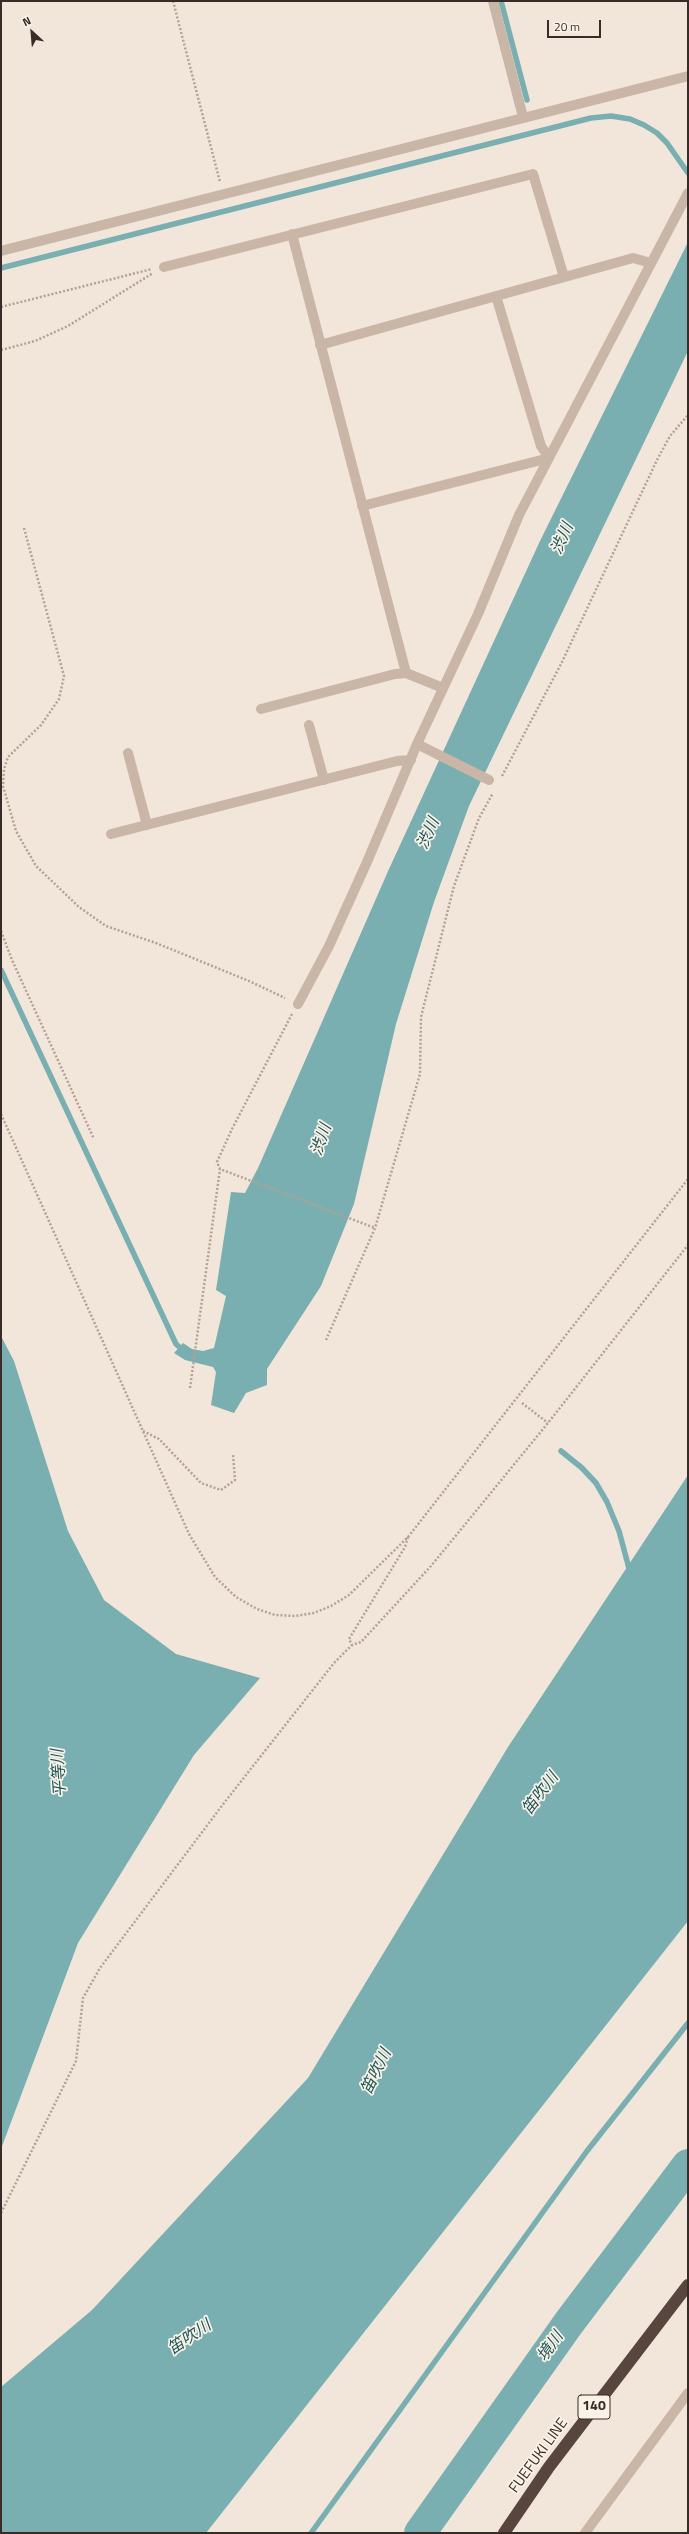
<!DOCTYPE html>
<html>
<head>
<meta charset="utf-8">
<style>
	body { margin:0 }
	#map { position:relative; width:689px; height:2534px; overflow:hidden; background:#f2e6db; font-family:"Titillium Web",sans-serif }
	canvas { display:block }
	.frame { position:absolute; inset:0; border:2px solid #372c27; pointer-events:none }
	.north { position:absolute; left:12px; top:12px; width:40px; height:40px; -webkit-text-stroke:3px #faf1e7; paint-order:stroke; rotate:334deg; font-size:11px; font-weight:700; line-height:16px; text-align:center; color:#372c27 }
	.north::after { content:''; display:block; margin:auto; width:14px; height:18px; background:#372c27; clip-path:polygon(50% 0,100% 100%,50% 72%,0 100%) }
	.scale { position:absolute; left:547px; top:20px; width:54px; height:18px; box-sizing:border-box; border:2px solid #372c27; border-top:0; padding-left:5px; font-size:12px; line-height:14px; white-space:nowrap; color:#372c27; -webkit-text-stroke:3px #faf1e7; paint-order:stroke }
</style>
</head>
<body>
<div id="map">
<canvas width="689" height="2534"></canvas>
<div class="frame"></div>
<div class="north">N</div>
<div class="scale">20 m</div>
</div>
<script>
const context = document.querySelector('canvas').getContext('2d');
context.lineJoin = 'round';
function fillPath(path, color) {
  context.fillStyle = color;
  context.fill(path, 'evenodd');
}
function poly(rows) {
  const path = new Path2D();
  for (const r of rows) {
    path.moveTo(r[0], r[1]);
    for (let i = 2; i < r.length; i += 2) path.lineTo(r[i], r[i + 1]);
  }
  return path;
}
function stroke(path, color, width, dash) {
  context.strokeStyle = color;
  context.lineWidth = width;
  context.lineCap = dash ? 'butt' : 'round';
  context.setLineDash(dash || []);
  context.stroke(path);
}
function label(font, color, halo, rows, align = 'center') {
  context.font = font + ' "Titillium Web","Noto Sans JP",sans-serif';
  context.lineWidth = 3.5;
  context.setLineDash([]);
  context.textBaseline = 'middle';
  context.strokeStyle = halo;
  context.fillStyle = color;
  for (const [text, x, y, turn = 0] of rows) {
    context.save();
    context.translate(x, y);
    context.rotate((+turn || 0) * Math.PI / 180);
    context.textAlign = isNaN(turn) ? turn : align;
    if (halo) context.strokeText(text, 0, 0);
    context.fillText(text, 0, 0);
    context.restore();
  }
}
const water = poly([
	[688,242,688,351,469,806,434,902,396,1024,354,1204,321,1286,267,1369,267,1385,246,1393,234,1413,211,1405,216,1372,213,1367,185,1360,174,1353,183,1343,192,1349,203,1351,214,1348,226,1296,216,1290,231,1192,245,1193,258,1168,389,869,540,541],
	[1,1336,14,1361,68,1531,104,1600,176,1654,260,1678,194,1755,78,1943,1,2149],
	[688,1475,688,1921,206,2533,1,2533,1,2387,92,2310,308,2078,508,1747]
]);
const stream = poly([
	[501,1,527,100],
	[1,268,591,118,611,116,630,119,644,125,657,133,667,143,688,173],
	[1,970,176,1344,185,1352],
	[561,1451,582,1468,596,1483,607,1502,619,1531,630,1572],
	[311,2533,587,2151,688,2023]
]);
const river = poly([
	[420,2533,568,2324,688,2165]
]);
const path = poly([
	[173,1,220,182],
	[1,307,152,269],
	[1,350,35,341,68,326,153,273],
	[24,528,64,676,59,699,41,725,8,757,4,769,3,786,16,831,36,866,79,907,106,926,156,943,249,981,285,998],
	[502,776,561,664,657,460,670,436,688,415],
	[1,931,12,960,94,1139],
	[292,1014,232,1129,217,1162,220,1169,375,1228],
	[1,1114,189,1534,215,1577,236,1597,257,1609,275,1615,295,1616,314,1613,331,1606,349,1595,408,1537,405,1547,349,1639,352,1645,361,1642,431,1566,548,1423,688,1245],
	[326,1340,375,1228,420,1074,421,1017,454,886,479,818,493,793],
	[190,1388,220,1169],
	[522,1403,548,1423],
	[143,1431,159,1439,201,1483,221,1490,235,1480,233,1454],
	[408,1537,688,1179],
	[1,2213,76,2061,83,1998,100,1968,224,1803,334,1663,352,1645]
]);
const lane = poly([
	[292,234,406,673],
	[164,267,533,174,564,277],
	[320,345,633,258,651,263],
	[362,506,549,458,541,446,496,296],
	[261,709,395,674,406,673,443,688],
	[309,725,324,780],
	[417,744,489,780],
	[128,753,147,825],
	[111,834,397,761,411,760],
	[298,1004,329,946,367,862,417,744,478,614,519,515,688,193]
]);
const street = poly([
	[493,1,523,117],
	[1,251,688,76],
	[585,2533,688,2393]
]);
const highway = poly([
	[504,2533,549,2467,688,2285]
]);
const shields = [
	[594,2407,32]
];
const shieldNames = [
	["140",594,2407]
];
const streetNames = [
	["FUEFUKI LINE",539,2456,-54]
];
const waterNames = [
	["渋川",563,539,-66],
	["渋川",429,834,-66],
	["渋川",322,1140,-71],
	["平等川",60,1773,-94],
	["笛吹川",541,1794,-53],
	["笛吹川",377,2072,-64],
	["笛吹川",190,2338,-34],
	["境川",551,2347,-55]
];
fillPath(water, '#79afb0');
stroke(stream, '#79afb0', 5.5);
stroke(river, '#79afb0', 32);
stroke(path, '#b6a091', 2.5, [2, 2]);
stroke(lane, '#cab6a7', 10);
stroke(street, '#cab6a7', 10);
stroke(highway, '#58453e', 12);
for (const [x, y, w] of shields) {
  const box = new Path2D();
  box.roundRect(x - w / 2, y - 12, w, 24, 3);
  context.fillStyle = '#faf1e7';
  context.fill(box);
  stroke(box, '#372c27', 1);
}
label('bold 14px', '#372c27', null, shieldNames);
label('15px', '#372c27', '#faf1e7', streetNames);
label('italic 16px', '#1c5759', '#faf1e7', waterNames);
</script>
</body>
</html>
